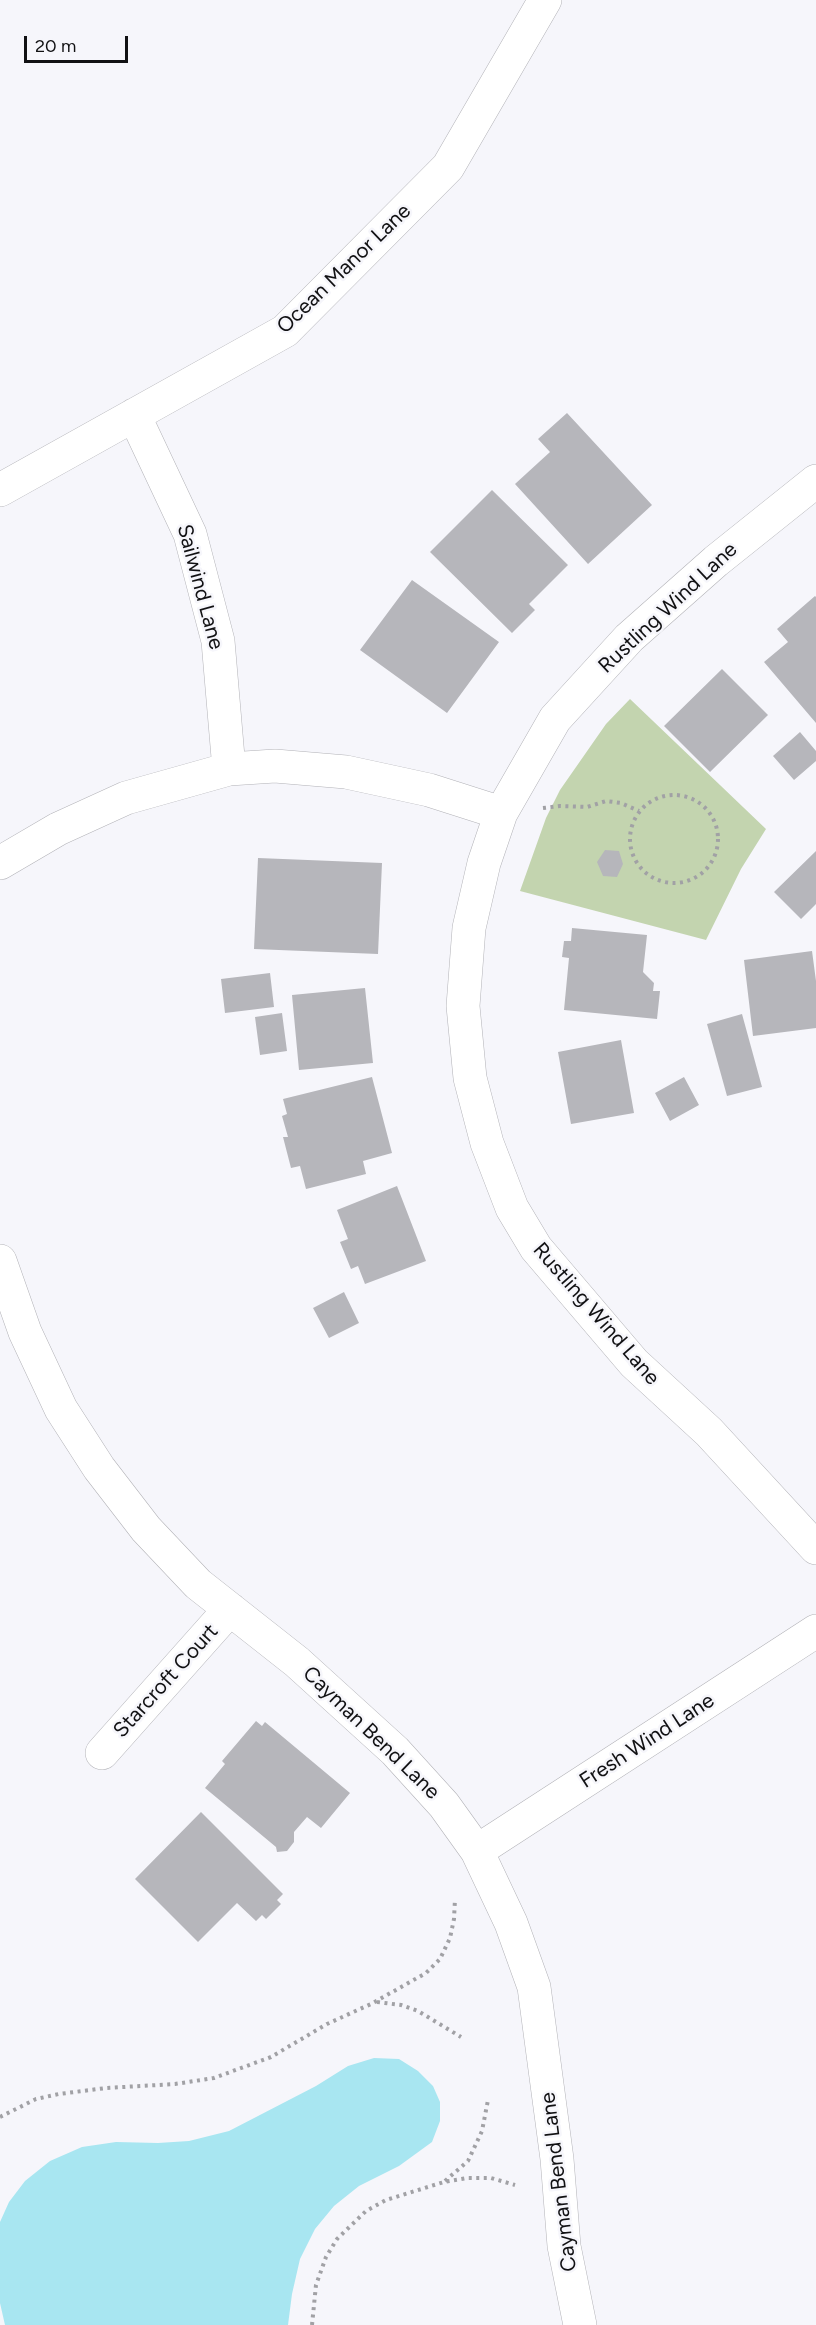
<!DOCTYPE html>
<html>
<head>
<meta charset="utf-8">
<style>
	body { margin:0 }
	#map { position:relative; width:816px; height:2325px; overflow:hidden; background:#f6f6fb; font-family:Figtree,sans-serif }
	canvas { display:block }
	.scale { position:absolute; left:24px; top:36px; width:104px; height:27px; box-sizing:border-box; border:3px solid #111113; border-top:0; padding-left:8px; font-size:18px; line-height:21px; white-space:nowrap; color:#111113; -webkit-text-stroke:4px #f6f6fb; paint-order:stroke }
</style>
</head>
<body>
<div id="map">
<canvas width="816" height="2325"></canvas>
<div class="scale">20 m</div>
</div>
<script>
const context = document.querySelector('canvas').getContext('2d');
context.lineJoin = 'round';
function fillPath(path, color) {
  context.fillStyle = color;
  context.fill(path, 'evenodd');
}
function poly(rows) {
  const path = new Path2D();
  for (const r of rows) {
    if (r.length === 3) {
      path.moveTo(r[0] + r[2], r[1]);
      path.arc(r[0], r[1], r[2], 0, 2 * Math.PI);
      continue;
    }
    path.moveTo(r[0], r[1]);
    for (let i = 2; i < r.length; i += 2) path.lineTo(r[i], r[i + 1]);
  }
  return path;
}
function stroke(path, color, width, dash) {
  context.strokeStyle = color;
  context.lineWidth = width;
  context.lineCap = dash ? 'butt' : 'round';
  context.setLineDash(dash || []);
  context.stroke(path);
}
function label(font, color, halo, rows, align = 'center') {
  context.font = font + ' Figtree,sans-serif';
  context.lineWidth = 5;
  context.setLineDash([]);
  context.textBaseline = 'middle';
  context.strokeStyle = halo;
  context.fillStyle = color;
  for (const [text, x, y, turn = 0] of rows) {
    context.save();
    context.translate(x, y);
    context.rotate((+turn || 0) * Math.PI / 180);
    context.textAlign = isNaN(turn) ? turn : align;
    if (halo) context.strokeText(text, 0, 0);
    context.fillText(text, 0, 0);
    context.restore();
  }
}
const green = poly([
	[630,699,766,829,741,869,706,940,520,891,546,818,560,790,606,724]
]);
const water = poly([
	[374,2058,399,2059,418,2071,433,2086,440,2102,440,2121,432,2142,399,2166,359,2186,334,2206,315,2229,300,2259,292,2294,288,2325,5,2325,0,2303,0,2222,9,2202,25,2181,50,2161,82,2147,116,2142,158,2143,189,2141,229,2131,316,2086,348,2066]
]);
const building = poly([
	[567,413,652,505,588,564,515,484,550,452,538,439],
	[492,490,568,565,529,604,535,610,512,633,430,552],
	[412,580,499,642,447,713,360,650],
	[815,596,816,597,816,723,764,662,788,642,777,629],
	[722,669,768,715,710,772,664,726],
	[800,732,816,751,816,761,794,780,773,756],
	[605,850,619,851,623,864,617,877,603,876,597,862],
	[816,851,816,904,801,919,774,892],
	[258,858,382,863,378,954,254,949],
	[572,928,647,935,643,972,654,983,653,991,660,991,657,1019,564,1010,569,958,562,957,564,941,571,941],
	[812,951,816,981,816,1028,753,1036,744,960],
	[270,973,274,1007,225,1013,221,979],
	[365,988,373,1063,299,1070,292,995],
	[282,1013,287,1051,260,1055,255,1017],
	[742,1014,762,1087,727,1096,707,1024],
	[621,1040,634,1113,571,1124,558,1052],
	[372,1077,392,1153,363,1161,366,1174,306,1189,300,1166,291,1168,283,1137,288,1137,282,1116,287,1114,283,1099],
	[684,1077,699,1105,670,1121,655,1093],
	[397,1186,426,1261,365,1284,358,1266,351,1269,340,1242,348,1239,337,1210],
	[344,1292,359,1323,329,1338,313,1308],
	[256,1721,262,1726,265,1722,350,1793,321,1828,307,1817,294,1832,294,1842,287,1851,277,1852,276,1847,205,1788,225,1764,222,1761],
	[201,1812,283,1894,277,1900,281,1904,266,1919,262,1915,256,1921,237,1903,198,1942,135,1879]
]);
const path = poly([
	[674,839,44],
	[543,808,560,806,587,807,606,801,621,803,639,811],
	[377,2002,401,2005,418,2011,461,2037],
	[0,2117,36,2099,59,2094,106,2088,175,2084,214,2078,271,2057,327,2024,371,2004,426,1973,440,1959,450,1938,454,1919,455,1899],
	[445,2181,468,2161,482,2131,488,2100],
	[312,2325,316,2285,326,2257,337,2239,366,2211,386,2200,444,2182,467,2178,491,2178,515,2185]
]);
const minor = poly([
	[134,415,190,534,218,641,229,769],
	[816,481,716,561,629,638,555,719,501,813,484,863,469,928,463,1006,470,1078,487,1143,512,1208,536,1248,634,1363,709,1432,816,1548],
	[0,490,285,331,448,167,545,0],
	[0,863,58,829,126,798,229,769,275,766,346,772,429,790,501,813],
	[0,1261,25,1332,61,1409,99,1468,146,1529,198,1584,297,1662,395,1751,444,1805,477,1851,511,1923,534,1987,557,2159,564,2246,580,2325],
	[102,1753,230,1609],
	[477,1851,816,1631]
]);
const streetNames = [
	["Ocean Manor Lane",344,269,-44],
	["Sailwind Lane",200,587,75],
	["Rustling Wind Lane",668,608,-43],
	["Rustling Wind Lane",596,1314,49],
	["Starcroft Court",166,1681,-48],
	["Cayman Bend Lane",371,1733,44],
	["Fresh Wind Lane",647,1741,-33],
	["Cayman Bend Lane",559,2182,-97]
];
fillPath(green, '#c3d4af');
fillPath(water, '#a8e6f1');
fillPath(building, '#b6b6bb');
stroke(minor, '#b2b2b7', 34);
stroke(path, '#a1a1a5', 4, [3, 4.5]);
stroke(minor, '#fff', 33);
label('21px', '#111113', '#f6f6fb', streetNames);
</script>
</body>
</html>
